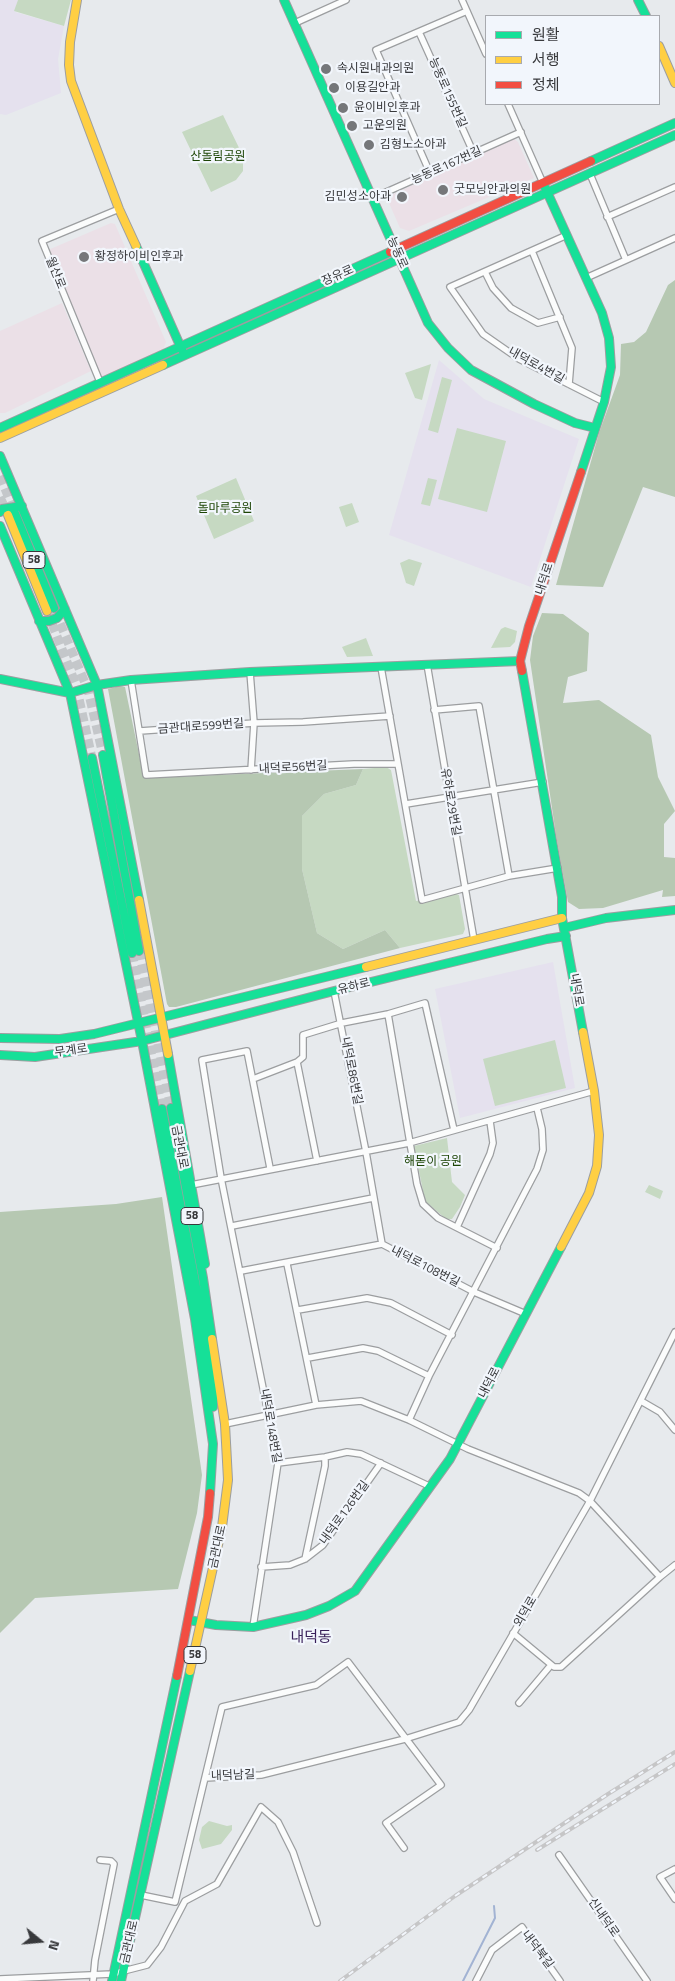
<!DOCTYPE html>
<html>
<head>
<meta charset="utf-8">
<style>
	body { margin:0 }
	#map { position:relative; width:675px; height:1981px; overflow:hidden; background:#e7eaed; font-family:"Titillium Web","Noto Sans KR",sans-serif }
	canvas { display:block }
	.legend { position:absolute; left:485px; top:15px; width:175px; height:90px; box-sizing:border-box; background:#f2f6fc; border:1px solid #a8aaaf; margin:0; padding:6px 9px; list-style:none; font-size:15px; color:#38393c }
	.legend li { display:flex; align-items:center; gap:10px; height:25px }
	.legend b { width:25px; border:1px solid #a8aaaf }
	.north { position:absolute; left:15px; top:1916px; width:50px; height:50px; -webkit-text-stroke:4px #f2f6fc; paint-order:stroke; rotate:107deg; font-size:14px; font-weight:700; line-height:20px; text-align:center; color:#38393c }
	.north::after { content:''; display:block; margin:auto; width:18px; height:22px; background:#38393c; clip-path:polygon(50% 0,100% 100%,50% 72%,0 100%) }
</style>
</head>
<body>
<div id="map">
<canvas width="675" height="1981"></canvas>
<ul class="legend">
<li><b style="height:6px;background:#16e098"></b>원활</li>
<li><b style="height:6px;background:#ffcf43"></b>서행</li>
<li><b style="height:6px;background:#f24e42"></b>정체</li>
</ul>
<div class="north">N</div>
</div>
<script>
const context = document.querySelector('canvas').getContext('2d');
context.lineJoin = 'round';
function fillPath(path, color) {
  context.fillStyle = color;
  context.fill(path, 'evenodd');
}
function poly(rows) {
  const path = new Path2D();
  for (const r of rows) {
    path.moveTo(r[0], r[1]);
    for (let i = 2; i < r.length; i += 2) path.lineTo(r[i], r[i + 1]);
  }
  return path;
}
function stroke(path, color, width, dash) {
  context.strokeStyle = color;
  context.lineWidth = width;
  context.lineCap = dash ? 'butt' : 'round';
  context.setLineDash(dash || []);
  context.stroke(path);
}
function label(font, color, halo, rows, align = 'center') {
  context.font = font + ' "Titillium Web","Noto Sans KR",sans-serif';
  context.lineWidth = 4.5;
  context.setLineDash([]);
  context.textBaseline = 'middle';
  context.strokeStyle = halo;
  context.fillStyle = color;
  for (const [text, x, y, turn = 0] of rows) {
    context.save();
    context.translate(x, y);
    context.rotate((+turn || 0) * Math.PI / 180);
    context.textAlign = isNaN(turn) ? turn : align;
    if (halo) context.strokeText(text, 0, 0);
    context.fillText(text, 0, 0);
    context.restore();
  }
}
const commercial = poly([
	[513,138,518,142,534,178,409,231,400,228,389,203,391,195],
	[111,223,115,224,166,342,162,352,105,378,98,376,48,250],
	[62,303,91,371,5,413,0,413,0,331]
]);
const education = poly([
	[0,0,18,0,15,12,64,26,58,59,61,93,6,115,0,114],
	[439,360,484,399,579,439,531,587,389,535],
	[553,962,575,1088,460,1118,435,989]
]);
const green = poly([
	[18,0,71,0,64,26,14,11],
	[223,115,243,156,243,171,236,180,211,192,182,132],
	[431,364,422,400,415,398,405,373],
	[442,377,452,380,438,433,428,430],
	[457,428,506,441,487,512,438,499],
	[236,478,254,521,214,539,196,496],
	[428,478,437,480,430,506,421,504],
	[352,503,359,522,346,527,339,507],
	[409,559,422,563,414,586,406,583,400,563],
	[505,627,517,631,515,642,510,647,491,648,501,629],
	[366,638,373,656,347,657,342,647],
	[386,767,391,770,416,901,456,894,459,895,465,929,463,934,400,948,385,930,343,949,317,933,302,869,302,816,324,794,356,785,363,769],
	[555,1040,566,1088,495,1106,483,1059],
	[447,1138,452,1182,465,1195,460,1207,452,1219,446,1219,425,1201,414,1146],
	[649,1185,663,1191,660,1199,645,1192],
	[209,1821,227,1826,232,1825,232,1830,221,1844,202,1849,199,1840,202,1827]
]);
const forest = poly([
	[675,280,675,497,643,487,603,587,556,585,599,433,620,375,621,344,634,342,646,332,668,285],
	[542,613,563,614,589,633,587,671,568,677,563,703,599,700,651,735,658,777,675,811,664,824,664,857,675,858,675,896,662,897,663,890,603,908,579,909,568,902,556,835,530,660,533,636],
	[120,686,125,687,144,778,363,769,356,785,324,794,302,816,302,869,317,933,343,949,385,930,400,948,176,1007,169,1007,167,1004,108,689],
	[162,1197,202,1475,197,1513,178,1589,35,1598,0,1633,0,1212,116,1204]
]);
const stream = poly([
	[463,1981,495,1918,494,1906]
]);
const primaryTunnel = poly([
	[0,476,14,511],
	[0,497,8,515],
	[47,611,76,685,92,758],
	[55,611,88,690,103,755],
	[139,951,171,1108],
	[132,953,162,1109]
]);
const street = poly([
	[462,0,486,54],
	[295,23,346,0],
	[419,32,474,154],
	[508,104,543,183],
	[430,173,376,50,467,11],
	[590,174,626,260],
	[373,198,521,132],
	[607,217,675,187],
	[567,235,450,287,483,334,519,359,604,402],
	[532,251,572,348,569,384],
	[485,272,493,288,511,308,538,323,560,317],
	[586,278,675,238],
	[100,382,42,241,119,209],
	[427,664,474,940],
	[381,667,422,900,509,876,558,868],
	[250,672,254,723,251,770],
	[131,680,146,775,354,764,398,764],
	[434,710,479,706,509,876],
	[140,731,254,723,303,722,390,716],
	[406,804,543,782],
	[334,991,366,1152,382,1244],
	[388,1014,417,1184,423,1204,438,1218,497,1248],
	[297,1062,317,1161],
	[253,1079,297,1062,303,1057,303,1035,342,1023,388,1014,425,1003,454,1130],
	[191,1185,409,1143,594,1091],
	[232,1226,373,1198],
	[457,1227,490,1154,493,1143,490,1121],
	[287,1264,316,1405],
	[241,1271,382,1244,474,1292,526,1314],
	[298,1310,367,1298,391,1303,452,1335],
	[308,1358,363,1348,378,1351,429,1376],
	[641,1401,660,1412,675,1430],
	[409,1420,429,1376,537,1169,543,1150,542,1129,537,1108],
	[225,1424,316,1405,361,1401,409,1420,468,1449,579,1493,590,1501,660,1577],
	[278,1463,325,1457,347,1452,361,1454,429,1486],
	[305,1559,325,1466,325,1457],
	[261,1567,290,1565,305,1559,323,1545,381,1463],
	[253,1627,278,1463,221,1178,202,1060,247,1051,270,1168],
	[513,1633,554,1667,561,1667,660,1577,675,1565],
	[519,1703,551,1665],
	[205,1778,261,1775,405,1739,459,1722,469,1710,590,1501,675,1332],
	[559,1855,647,1981],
	[675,1869,660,1877,675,1899],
	[141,1895,175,1902,222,1707,316,1685,348,1662,441,1785,386,1823,404,1848],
	[0,1979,112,1974,147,1965,161,1947,185,1901,217,1884,261,1807,278,1822,293,1852,317,1923],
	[93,1981,95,1960,114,1864,111,1861,100,1860],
	[476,1981,492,1950,522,1927,560,1981]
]);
const fast = poly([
	[284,0,428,323,448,348,471,370,534,404,575,423,595,428],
	[638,0,646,16],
	[591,161,675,123],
	[543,183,602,313,609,338,611,367,604,402,581,472],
	[136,246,182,350],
	[163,365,675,135],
	[0,428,390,252],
	[0,456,97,685,139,900],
	[14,511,54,608],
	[0,512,2,509,22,506],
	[0,526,70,693,142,1041],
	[39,621,49,621,57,618,65,609],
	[522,671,562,897,562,918,583,1032],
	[0,679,70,693,97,685,131,680,250,672,520,661],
	[103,755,139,951],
	[92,758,132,953],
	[564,928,606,918,675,910],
	[0,1038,60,1039,94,1034,366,967],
	[142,1041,195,1319,213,1444,210,1493],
	[168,1054,205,1264],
	[0,1055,35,1057,142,1041,334,991,547,939,566,936],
	[171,1108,203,1278,212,1339],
	[162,1109,203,1323,213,1388,213,1407],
	[189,1620,216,1625,253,1627,306,1615,329,1606,355,1591,450,1459,561,1247],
	[112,1981,177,1676],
	[121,1981,190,1671]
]);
const slow = poly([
	[77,0,70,42,69,65,71,81,119,209,136,246],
	[659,46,675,83],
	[0,438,163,365],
	[8,515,47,611],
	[139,900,168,1054],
	[366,967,562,918],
	[561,1247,589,1193,597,1166,599,1135,594,1091,583,1032],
	[190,1671,222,1527,228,1480,225,1424,212,1339]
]);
const jam = poly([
	[390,252,591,161],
	[522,671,520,661,529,626,581,472],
	[177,1676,208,1517,210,1493]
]);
const rail = poly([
	[537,1850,675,1764],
	[340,1981,455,1896,608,1794,675,1752]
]);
const markers = [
	[326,69,6,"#75777a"],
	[334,88,6,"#75777a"],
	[343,108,6,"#75777a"],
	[352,126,6,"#75777a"],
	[369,145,6,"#75777a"],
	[443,190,6,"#75777a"],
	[402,197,6,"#75777a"],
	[84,257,6,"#75777a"]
];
const shields = [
	[34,560,22],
	[192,1216,22],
	[195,1655,22]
];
const shieldNames = [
	["58",34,560],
	["58",192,1216],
	["58",195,1655]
];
const poiNames = [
	["속시원내과의원",337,69],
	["이용길안과",345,88],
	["윤이비인후과",354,108],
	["고운의원",363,126],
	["김형노소아과",380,145],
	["굿모닝안과의원",454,190],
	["김민성소아과",391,197,"right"],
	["황정하이비인후과",95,257]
];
const streetNames = [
	["능동로155번길",447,93,66],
	["능동로167번길",447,166,-24],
	["능동로",397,253,66],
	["월산로",55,273,68],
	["장유로",338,276,-24],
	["내덕로4번길",536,366,29],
	["내덕로",545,579,-72],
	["금관대로599번길",201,727,-4],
	["내덕로56번길",293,768,-3],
	["유하로29번길",450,802,80],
	["유하로",354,987,-14],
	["내덕로",576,990,80],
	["무계로",71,1051,-8],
	["내덕로86번길",351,1071,79],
	["금관대로",179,1147,79],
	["내덕로108번길",425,1267,27],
	["내덕로",490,1383,-63],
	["내덕로148번길",270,1426,80],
	["내덕로126번길",345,1513,-54],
	["금관대로",218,1547,-78],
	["외덕로",526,1612,-60],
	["내덕남길",233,1776,-2],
	["신내덕로",603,1918,55],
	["금관대로",130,1942,-77],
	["내덕북길",537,1950,53]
];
const parkNames = [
	["산돌림공원",218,157],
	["돌마루공원",225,509],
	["해돋이 공원",433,1162]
];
const quarterNames = [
	["내덕동",311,1638]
];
fillPath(commercial, '#ebe0e7');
fillPath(education, '#e5e1ee');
fillPath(green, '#c6d9c2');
fillPath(forest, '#b6c8b2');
stroke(stream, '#a2b3d3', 2);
stroke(primaryTunnel, '#c4c7ca', 9, [9, 4.5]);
stroke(street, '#9c9ea0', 8);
stroke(fast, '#9c9ea0', 10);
stroke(slow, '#9c9ea0', 10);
stroke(jam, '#9c9ea0', 10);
stroke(street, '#fbfcfc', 5.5);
stroke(fast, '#16e098', 8);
stroke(slow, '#ffcf43', 8);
stroke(jam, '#f24e42', 8);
stroke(rail, '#c6c6c7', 4);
stroke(rail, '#f2f6fc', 2, [5.5]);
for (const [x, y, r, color] of markers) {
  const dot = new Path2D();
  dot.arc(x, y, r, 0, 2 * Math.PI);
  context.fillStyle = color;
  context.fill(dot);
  stroke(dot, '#f2f6fc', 2);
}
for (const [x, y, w] of shields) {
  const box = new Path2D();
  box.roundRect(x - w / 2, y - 8.5, w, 17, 4);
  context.fillStyle = '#f2f6fc';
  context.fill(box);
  stroke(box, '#38393c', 1);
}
label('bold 11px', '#38393c', null, shieldNames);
label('12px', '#38393c', '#f2f6fc', poiNames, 'left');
label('12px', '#38393c', '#f2f6fc', streetNames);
label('12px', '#1d4505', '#f2f6fc', parkNames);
label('15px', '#381f59', '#f2f6fc', quarterNames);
</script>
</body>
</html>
